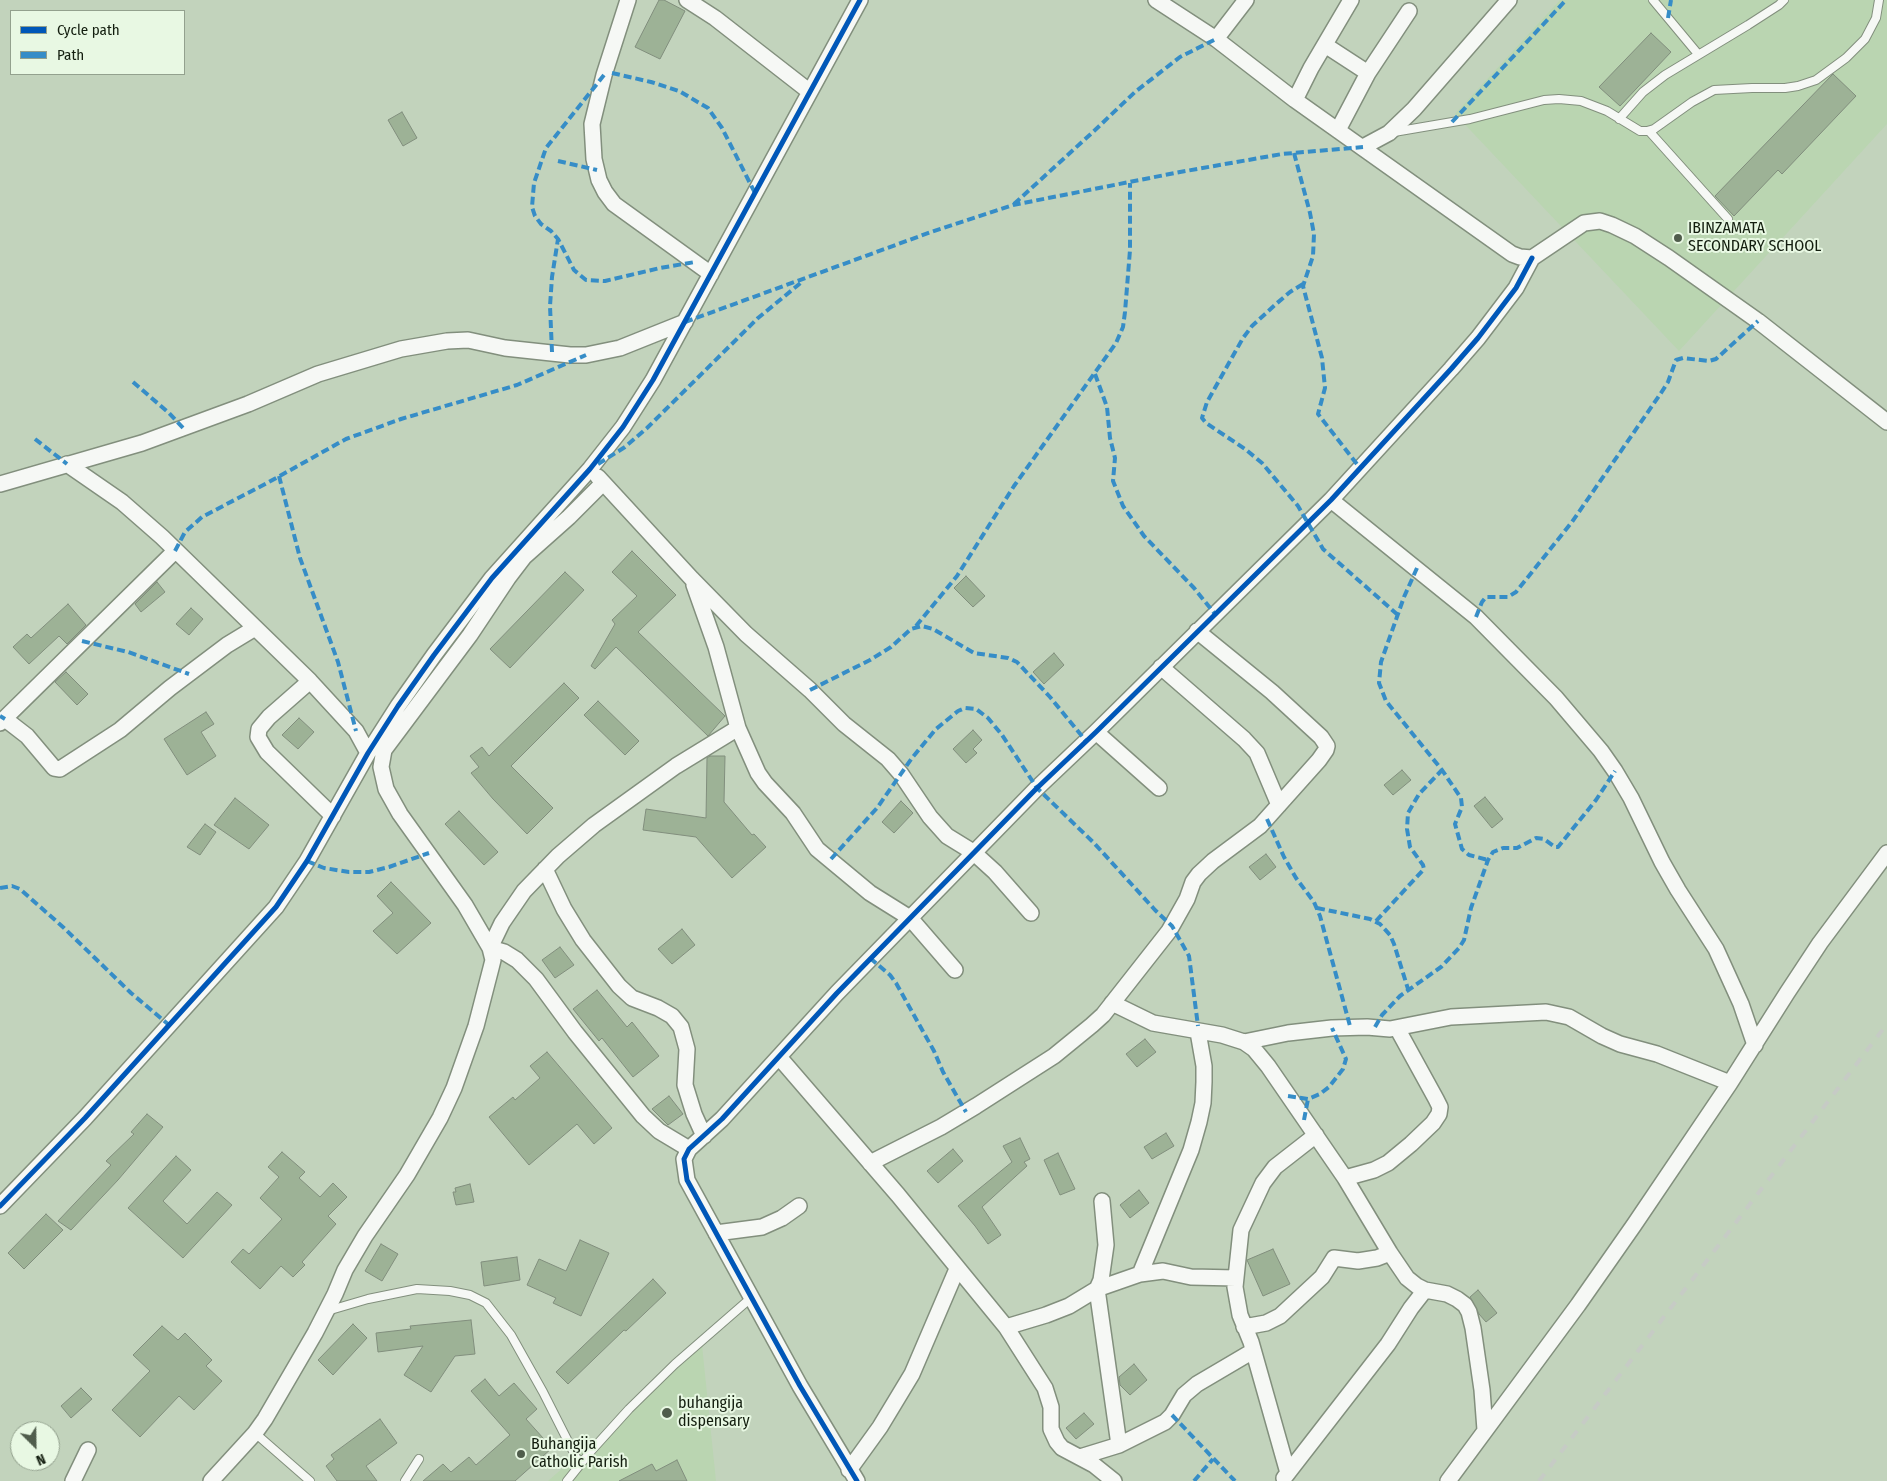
<!DOCTYPE html>
<html>
<head>
<meta charset="utf-8">
<style>
	body { margin:0 }
	#map { position:relative; width:1887px; height:1481px; overflow:hidden; background:#c2d3bc; font-family:"Fira Sans Condensed",sans-serif }
	canvas { display:block }
	.legend { position:absolute; left:10px; top:10px; width:175px; height:65px; box-sizing:border-box; background:#e8f8e3; border:1px solid #93a18e; margin:0; padding:6px 9px; list-style:none; font-size:15px; color:#131e0f }
	.legend li { display:flex; align-items:center; gap:10px; height:25px }
	.legend b { width:25px; border:1px solid #93a18e }
	.north { position:absolute; left:10px; top:1421px; width:50px; height:50px; box-sizing:border-box; background:#e8f8e3; border:1px solid #93a18e; border-radius:50%; rotate:157deg; font-size:14px; font-weight:700; line-height:20px; text-align:center; color:#131e0f }
	.north::after { content:''; display:block; margin:auto; width:18px; height:22px; background:#505d4c; clip-path:polygon(50% 0,100% 100%,50% 72%,0 100%) }
</style>
</head>
<body>
<div id="map">
<canvas width="1887" height="1481"></canvas>
<ul class="legend">
<li><b style="height:6px;background:#0057b8"></b>Cycle path</li>
<li><b style="height:6px;background:#368dc7"></b>Path</li>
</ul>
<div class="north">N</div>
</div>
<script>
const context = document.querySelector('canvas').getContext('2d');
context.lineJoin = 'round';
function fillPath(path, color) {
  context.fillStyle = color;
  context.fill(path, 'evenodd');
}
function poly(rows) {
  const path = new Path2D();
  for (const r of rows) {
    path.moveTo(r[0], r[1]);
    for (let i = 2; i < r.length; i += 2) path.lineTo(r[i], r[i + 1]);
  }
  return path;
}
function stroke(path, color, width, dash) {
  context.strokeStyle = color;
  context.lineWidth = width;
  context.lineCap = dash ? 'butt' : 'round';
  context.setLineDash(dash || []);
  context.stroke(path);
}
function label(font, color, halo, rows, align = 'center') {
  context.font = font + ' "Fira Sans Condensed",sans-serif';
  context.lineWidth = 4;
  context.setLineDash([]);
  context.textBaseline = 'middle';
  context.strokeStyle = halo;
  context.fillStyle = color;
  for (const [text, x, y, turn = 0] of rows) {
    context.save();
    context.translate(x, y);
    context.rotate((+turn || 0) * Math.PI / 180);
    context.textAlign = isNaN(turn) ? turn : align;
    if (halo) context.strokeText(text, 0, 0);
    context.fillText(text, 0, 0);
    context.restore();
  }
}
const built = poly([
	[1560,0,1887,0,1887,124,1679,351,1455,114],
	[702,1345,716,1481,548,1481]
]);
const building = poly([
	[659,0,664,0,685,11,660,59,635,47,659,0],
	[1651,33,1671,52,1620,106,1599,87,1651,33],
	[1833,74,1856,96,1782,174,1778,170,1734,216,1715,196,1833,74],
	[402,112,417,138,403,146,388,120,402,112],
	[632,551,676,595,638,632,725,716,708,736,616,647,595,669,591,666,615,624,612,620,637,596,612,572,632,551],
	[565,572,584,590,510,668,490,649,565,572],
	[966,576,985,596,973,607,954,588,966,576],
	[157,582,165,592,141,612,135,604,157,582],
	[68,604,86,625,67,644,59,636,29,664,13,647,27,634,31,638,68,604],
	[191,608,203,619,189,635,176,624,191,608],
	[1054,653,1064,665,1044,684,1033,672,1054,653],
	[66,672,88,694,77,705,55,682,66,672],
	[564,683,579,698,511,766,553,808,527,834,493,799,471,773,479,767,470,756,482,747,489,756,564,683],
	[598,701,639,741,625,755,584,715,598,701],
	[206,712,214,724,201,732,216,756,187,775,164,739,206,712],
	[299,718,314,732,298,749,282,735,299,718],
	[973,730,982,740,973,749,977,753,966,763,953,749,973,730],
	[710,756,725,756,724,802,752,835,754,834,766,847,732,878,696,837,643,830,646,809,706,818,707,758,710,756],
	[1402,770,1411,780,1393,795,1384,785,1402,770],
	[1485,797,1503,819,1492,828,1474,806,1485,797],
	[235,798,269,825,249,849,214,825,235,798],
	[901,801,913,813,894,833,882,822,901,801],
	[459,811,498,852,484,865,445,824,459,811],
	[205,824,216,832,200,855,187,847,205,824],
	[1266,854,1276,867,1260,880,1249,867,1266,854],
	[391,882,431,923,397,954,373,931,393,913,377,896,391,882],
	[682,929,695,945,672,964,658,949,682,929],
	[560,947,574,965,555,978,542,960,560,947],
	[597,990,627,1027,632,1022,659,1056,633,1077,602,1038,599,1041,573,1009,597,990],
	[1145,1039,1156,1052,1137,1067,1126,1054,1145,1039],
	[547,1052,612,1128,594,1144,577,1124,529,1165,489,1117,513,1097,515,1100,540,1078,530,1066,547,1052],
	[669,1096,683,1114,668,1125,652,1109,669,1096],
	[147,1114,163,1127,118,1180,71,1230,58,1221,111,1165,106,1161,134,1134,131,1132,147,1114],
	[1166,1133,1174,1146,1152,1159,1144,1147,1166,1133],
	[1020,1138,1030,1159,1024,1162,1027,1166,982,1207,1001,1235,988,1244,975,1226,958,1206,1012,1162,1003,1146,1020,1138],
	[953,1149,963,1161,938,1183,927,1171,953,1149],
	[282,1152,305,1172,299,1178,320,1197,333,1183,347,1197,328,1216,336,1224,302,1262,305,1265,293,1277,281,1266,260,1289,231,1262,243,1249,249,1254,282,1219,260,1198,279,1177,268,1167,282,1152],
	[1058,1153,1075,1189,1060,1195,1044,1160,1058,1153],
	[176,1156,191,1170,163,1201,187,1224,217,1192,232,1205,183,1258,128,1208,176,1156],
	[470,1184,474,1202,456,1205,453,1192,456,1192,455,1188,470,1184],
	[1139,1190,1149,1203,1130,1218,1120,1205,1139,1190],
	[46,1214,63,1230,24,1269,8,1253,46,1214],
	[580,1240,609,1253,581,1316,553,1303,556,1298,527,1285,539,1259,566,1271,580,1240],
	[381,1244,398,1254,382,1281,365,1271,381,1244],
	[1273,1249,1290,1284,1263,1296,1247,1260,1273,1249],
	[517,1257,520,1280,484,1286,481,1262,517,1257],
	[653,1279,666,1293,626,1331,624,1330,568,1384,556,1372,653,1279],
	[1478,1290,1497,1313,1486,1322,1479,1314,1470,1297,1478,1290],
	[471,1320,475,1354,455,1356,431,1392,404,1375,423,1346,378,1352,376,1333,411,1329,410,1326,471,1320],
	[353,1324,367,1338,333,1375,318,1360,353,1324],
	[162,1326,178,1340,185,1333,212,1360,206,1366,222,1381,194,1410,179,1396,140,1437,112,1410,150,1371,133,1355,162,1326],
	[1134,1364,1147,1380,1130,1395,1120,1385,1119,1377,1134,1364],
	[485,1379,499,1396,514,1383,537,1409,526,1419,552,1448,515,1481,423,1481,443,1464,451,1472,469,1457,476,1465,510,1435,471,1391,485,1379],
	[81,1388,92,1399,71,1418,61,1406,81,1388],
	[1084,1413,1094,1424,1076,1439,1066,1428,1084,1413],
	[380,1419,397,1443,366,1466,377,1481,337,1481,326,1466,334,1459,331,1455,380,1419],
	[677,1460,687,1481,619,1481,652,1464,656,1471,677,1460]
]);
const lane = poly([
	[1653,0,1698,54],
	[1619,119,1643,92,1665,75,1748,25,1779,5,1784,0],
	[1649,131,1728,219],
	[1394,132,1470,119,1544,100,1559,99,1581,101,1607,111,1640,131,1647,131,1654,129,1692,102,1714,90,1752,88,1785,88,1798,86,1816,80,1846,58,1865,39,1876,18,1879,0],
	[327,1311,368,1299,417,1289,450,1291,470,1295,486,1303,511,1335,543,1392,580,1465],
	[255,1433,310,1481],
	[405,1481,419,1459],
	[567,1481,591,1451,629,1409,675,1364,752,1297]
]);
const street = poly([
	[628,0,604,75,592,124,594,159,599,180,605,192,614,204,711,274],
	[687,0,715,18,810,92],
	[1156,0,1216,39,1295,100,1512,254,1520,257,1532,258,1584,223,1600,221,1612,225,1635,236,1669,258,1758,321,1887,422],
	[1216,39,1246,0],
	[1325,45,1368,73],
	[1295,100,1311,68,1351,0],
	[1338,130,1368,73,1409,11],
	[1363,147,1389,133,1414,109,1509,0],
	[67,464,122,502,162,537,310,681,356,731,368,753],
	[598,477,692,579,746,634,810,690,844,724,888,759,901,774,930,817,947,836,973,852,995,872,1031,913],
	[0,484,142,443,248,404,318,374,401,349,447,341,468,340,505,348,570,355,586,355,620,348,685,322],
	[1331,500,1476,617,1556,698,1601,751,1615,771,1631,798,1662,862,1678,890,1716,949,1741,1004,1755,1045],
	[694,585,716,647,738,728,758,773,765,783,793,813,817,849,870,893,910,918,955,970],
	[1161,667,1244,739,1257,753,1279,805],
	[310,681,269,717,259,729,258,737,267,752,333,816],
	[5,719,27,736,54,768,60,769,120,730,170,688,227,645,255,628],
	[0,723,175,551],
	[1096,732,1159,788],
	[545,869,564,909,583,940,619,986,632,998,658,1008,672,1016,681,1027,687,1049,685,1085,694,1114,704,1136],
	[1112,1003,1153,1023,1222,1035,1244,1042,1254,1049,1268,1066,1345,1178,1390,1253,1407,1278,1417,1286,1425,1290,1447,1294,1457,1299,1465,1305,1469,1312,1473,1328,1482,1390,1485,1430],
	[1244,1042,1288,1033,1332,1028,1367,1027,1390,1029,1451,1017,1546,1012,1569,1017,1602,1036,1620,1044,1657,1054,1730,1083],
	[779,1057,898,1195,1006,1327,1045,1388,1051,1407,1051,1429,1057,1442,1062,1448,1094,1465,1114,1481],
	[689,1149,659,1131,643,1116,575,1032,536,979,517,960,504,952,490,948,502,923,524,891,558,856,594,825,676,766,738,728],
	[870,1163,941,1127,976,1106,1054,1056,1092,1025,1103,1015,1169,931,1187,899,1193,882,1199,874,1213,861,1260,826,1319,760,1326,750,1327,746,1321,737,1272,692,1197,631],
	[1345,1178,1374,1170,1388,1163,1411,1144,1433,1123,1439,1114,1440,1107,1436,1099,1397,1028],
	[0,1206,85,1118,276,907,307,861,368,753,398,706,434,655,492,578,590,469,623,427,653,380,860,0],
	[716,1233,762,1227,782,1218,799,1206],
	[1140,1274,1191,1150,1199,1122,1203,1103,1204,1082,1204,1066,1198,1032],
	[1006,1327,1046,1315,1069,1306,1097,1289,1101,1280,1106,1245,1102,1201],
	[1244,1327,1266,1323,1280,1316,1322,1277,1334,1258,1358,1261,1377,1258,1390,1253],
	[1119,1445,1097,1289,1140,1274,1163,1271,1191,1277,1236,1278],
	[1080,1457,1119,1445,1165,1422,1172,1415,1184,1395,1197,1384,1253,1351],
	[849,1470,880,1427,912,1374,957,1269],
	[1288,1473,1251,1342,1240,1315,1235,1287,1241,1230,1263,1183,1275,1167,1316,1135],
	[1284,1478,1388,1344,1411,1308,1425,1290],
	[73,1481,88,1450],
	[211,1481,255,1433,265,1419,315,1333,335,1294,345,1270,365,1236,407,1175,440,1118,454,1088,476,1026,491,968,493,960,490,948,465,905,400,814,386,789,381,767,384,750,470,635,508,578,524,557,569,517,603,483],
	[857,1481,800,1386,687,1180,684,1159,689,1149,722,1119,837,993,1037,788,1096,732,1331,500,1451,369,1478,338,1516,288,1532,258],
	[1448,1481,1578,1305,1634,1225,1730,1083,1787,993,1820,943,1887,853]
]);
const rail = poly([
	[1539,1481,1887,1024]
]);
const quiet = poly([
	[1668,18,1671,0],
	[612,73,651,82,679,91,708,108,722,128,755,193],
	[604,75,546,148,534,183,532,207,535,216,541,224,551,231,558,239,574,270,586,280,605,281,660,268,695,262],
	[1452,122,1566,0],
	[1294,153,1310,213,1314,234,1313,256,1303,286,1322,358,1325,388,1318,414,1360,468],
	[558,161,597,170],
	[1014,204,1094,131,1135,92,1180,57,1216,39],
	[1303,284,1290,292,1276,304,1252,326,1243,338,1207,402,1202,418,1206,423,1245,449,1262,463,1298,506,1323,549,1398,615],
	[685,322,931,232,1013,205,1180,172,1282,154,1363,147],
	[552,352,550,306,552,277,558,239],
	[1095,374,1107,407,1110,438,1115,458,1113,481,1123,506,1144,536,1194,588,1215,614],
	[133,382,169,413,183,428],
	[35,439,67,464],
	[598,464,625,447,647,428,758,318,803,281],
	[279,476,300,558,338,662,356,731],
	[175,551,185,532,202,517,269,482,346,439,401,419,517,385,586,355],
	[1417,568,1404,597,1381,662,1379,683,1386,701,1442,770,1461,798,1462,807,1455,824,1462,849,1469,855,1488,860],
	[1476,617,1482,602,1486,597,1508,597,1516,592,1572,522,1661,393,1668,382,1676,360,1683,358,1709,361,1716,359,1758,321],
	[916,626,957,576,1014,486,1116,343,1123,327,1125,312,1130,250,1130,183],
	[82,641,128,652,189,674],
	[810,690,870,660,891,647,911,629,922,626,933,629,974,653,1008,658,1017,662,1050,697,1086,741],
	[0,716,5,719],
	[1267,819,1284,857,1296,878,1314,902,1320,916,1350,1026],
	[831,859,877,808,912,758,936,729,958,711,965,708,976,709,988,718,1002,735,1037,788,1094,843,1155,910,1172,926,1189,956,1198,1026],
	[307,861,324,868,349,872,369,872,389,867,429,853],
	[0,888,12,886,20,889,64,928,131,993,169,1025],
	[1317,908,1370,919,1380,924,1390,935,1394,944,1408,989],
	[1376,921,1424,869,1423,865,1410,847,1407,829,1408,813,1419,794,1442,770],
	[870,958,890,975,896,983,934,1051,943,1072,966,1112],
	[1375,1027,1382,1015,1400,996,1441,967,1459,948,1464,940,1471,908,1488,860,1493,852,1503,848,1517,848,1536,838,1544,839,1555,847,1558,847,1596,800,1615,771],
	[1288,1096,1308,1099,1320,1094,1329,1087,1343,1069,1346,1059,1332,1028],
	[1304,1120,1308,1099],
	[1172,1415,1235,1481],
	[1194,1481,1213,1459]
]);
const cycleway = poly([
	[0,1206,85,1118,276,907,307,861,368,753,398,706,434,655,492,578,590,469,623,427,653,380,860,0],
	[857,1481,800,1386,687,1180,684,1159,689,1149,722,1119,837,993,1037,788,1096,732,1331,500,1451,369,1478,338,1516,288,1532,258]
]);
const markers = [
	[1678,238,5,"#505d4c"],
	[667,1413,6,"#505d4c"],
	[521,1454,5,"#505d4c"]
];
const poiNames = [
	["IBINZAMATA",1688,229],
	["SECONDARY SCHOOL",1688,247],
	["buhangija",678,1404],
	["dispensary",678,1422],
	["Buhangija",531,1445],
	["Catholic Parish",531,1463]
];
fillPath(built, '#bad5b1');
fillPath(building, '#9db296');
stroke(building, '#818e7d', 1);
stroke(lane, '#828f7d', 10);
stroke(street, '#828f7d', 18);
stroke(lane, '#f6f8f5', 8);
stroke(street, '#f6f8f5', 15);
stroke(rail, '#c6cbc5', 4, [9, 9]);
stroke(quiet, '#368dc7', 4, [8, 4]);
stroke(cycleway, '#0057b8', 5);
for (const [x, y, r, color] of markers) {
  const dot = new Path2D();
  dot.arc(x, y, r, 0, 2 * Math.PI);
  context.fillStyle = color;
  context.fill(dot);
  stroke(dot, '#e8f8e3', 2);
}
label('16px', '#131e0f', '#e8f8e3', poiNames, 'left');
</script>
</body>
</html>
